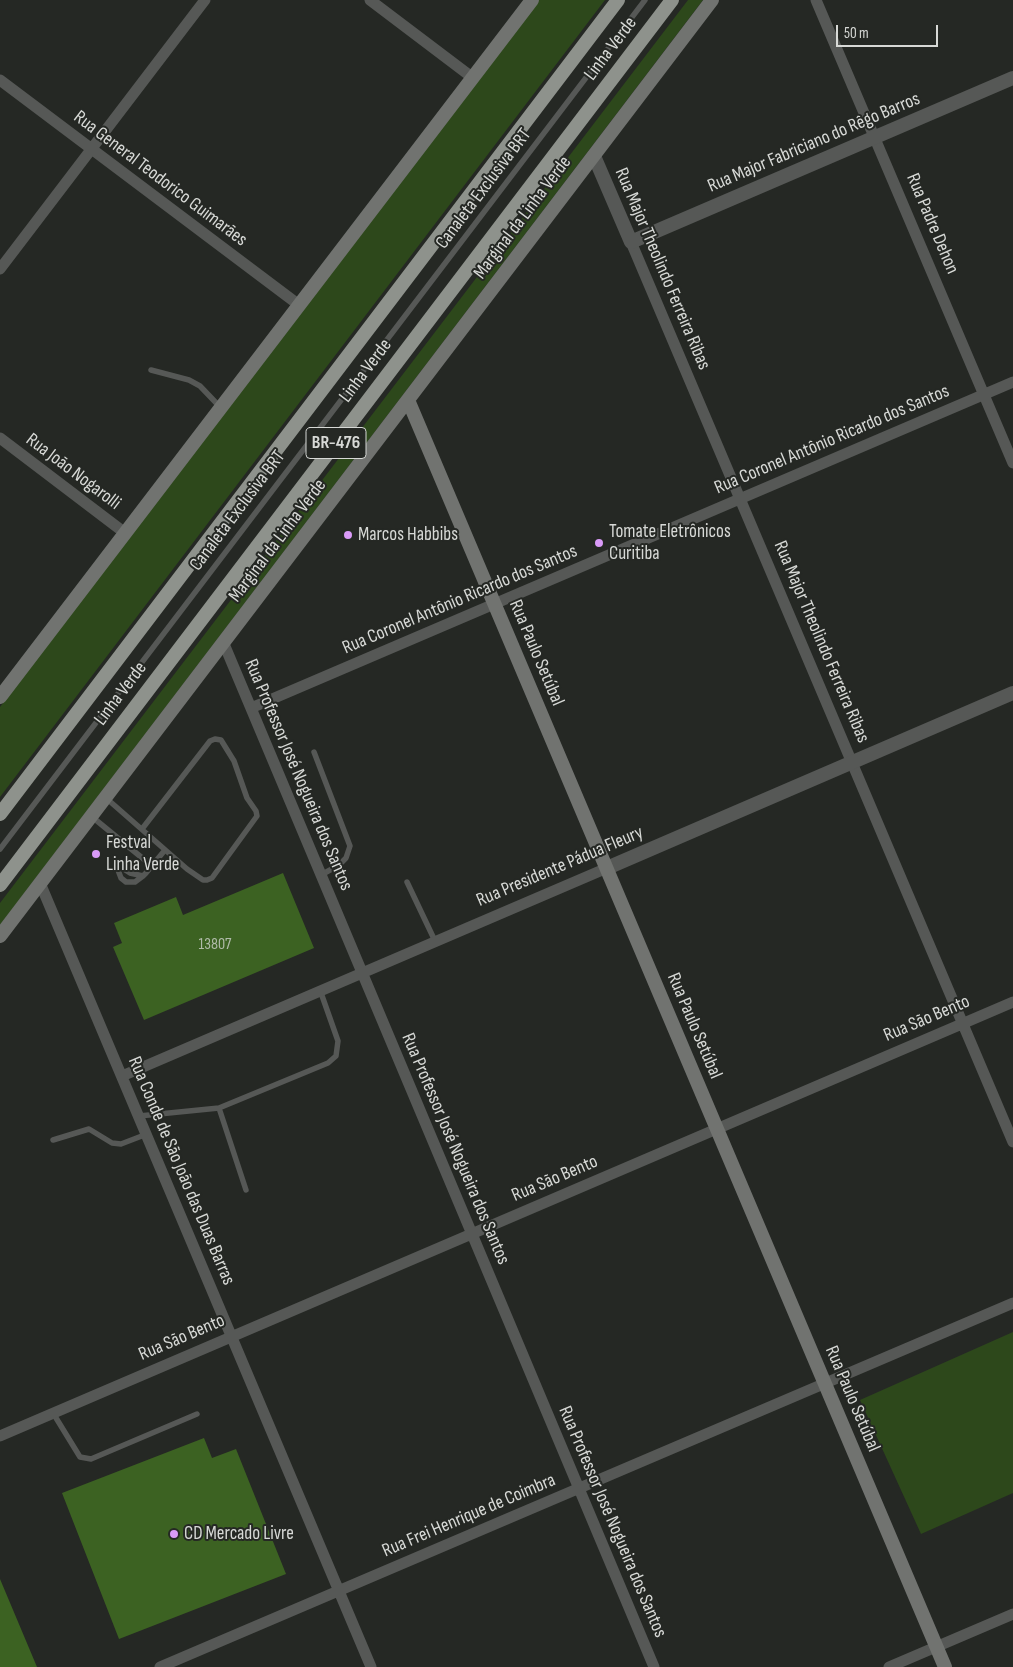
<!DOCTYPE html>
<html>
<head>
<meta charset="utf-8">
<style>
	body { margin:0 }
	#map { position:relative; width:1013px; height:1667px; overflow:hidden; background:#252824; font-family:"Sofia Sans Condensed",sans-serif }
	canvas { display:block }
	.scale { position:absolute; left:836px; top:25px; width:102px; height:22px; box-sizing:border-box; border:2px solid #d7d9d6; border-top:0; padding-left:6px; font-size:15px; line-height:18px; white-space:nowrap; color:#d7d9d6; -webkit-text-stroke:4px #252824; paint-order:stroke }
</style>
</head>
<body>
<div id="map">
<canvas width="1013" height="1667"></canvas>
<div class="scale">50 m</div>
</div>
<script>
const context = document.querySelector('canvas').getContext('2d');
context.lineJoin = 'round';
function fillPath(path, color) {
  context.fillStyle = color;
  context.fill(path, 'evenodd');
}
function poly(rows) {
  const path = new Path2D();
  for (const r of rows) {
    path.moveTo(r[0], r[1]);
    for (let i = 2; i < r.length; i += 2) path.lineTo(r[i], r[i + 1]);
  }
  return path;
}
function stroke(path, color, width, dash) {
  context.strokeStyle = color;
  context.lineWidth = width;
  context.lineCap = dash ? 'butt' : 'round';
  context.setLineDash(dash || []);
  context.stroke(path);
}
function label(font, color, halo, rows, align = 'center') {
  context.font = font + ' "Sofia Sans Condensed",sans-serif';
  context.lineWidth = 4;
  context.setLineDash([]);
  context.textBaseline = 'middle';
  context.strokeStyle = halo;
  context.fillStyle = color;
  for (const [text, x, y, turn = 0] of rows) {
    context.save();
    context.translate(x, y);
    context.rotate((+turn || 0) * Math.PI / 180);
    context.textAlign = isNaN(turn) ? turn : align;
    if (halo) context.strokeText(text, 0, 0);
    context.fillText(text, 0, 0);
    context.restore();
  }
}
const green = poly([
	[534,0,605,0,0,797,0,707],
	[688,0,703,0,0,925,0,903],
	[1013,1332,1013,1493,921,1534,860,1400]
]);
const building = poly([
	[283,873,314,948,144,1020,113,947,122,943,114,923,176,897,183,915],
	[204,1438,212,1458,236,1449,286,1574,119,1639,62,1493],
	[0,1579,37,1667,0,1667]
]);
const service = poly([
	[151,370,189,380,200,386,221,408],
	[314,752,350,846,346,858,339,865,321,875],
	[106,798,187,869,203,880,207,880,212,878,225,860,257,816,256,811,247,798,234,761,221,740,215,739,210,741,142,829],
	[91,816,152,866],
	[0,849,645,0],
	[143,876,130,873,122,868,118,870,121,878,126,882,135,882,143,876,146,873,165,850],
	[407,882,435,941],
	[219,1108,246,1190],
	[139,1116,219,1108,328,1063,336,1056,338,1041,320,990],
	[53,1140,89,1129,112,1143,121,1144,147,1134],
	[53,1413,80,1457,91,1459,197,1414]
]);
const minor = poly([
	[370,0,473,78],
	[816,0,1013,463],
	[0,80,299,305],
	[631,242,1013,1142],
	[0,269,205,0],
	[0,438,125,533],
	[224,644,654,1667],
	[251,708,1013,382],
	[40,883,371,1667],
	[122,1076,607,868],
	[0,1436,1013,1002],
	[160,1667,1013,1303],
	[889,1667,1013,1614]
]);
const tertiary = poly([
	[594,156,631,242,1013,78],
	[607,868,1013,693]
]);
const secondary = poly([
	[408,400,945,1667],
	[0,697,532,0],
	[0,936,712,0]
]);
const trunk = poly([
	[0,814,618,0],
	[0,885,672,0]
]);
const markers = [
	[348,535,5,"#d99af7"],
	[599,543,5,"#d99af7"],
	[96,854,5,"#d99af7"],
	[174,1534,5,"#d99af7"]
];
const numberNames = [
	["13807",215,945]
];
const shields = [
	[336,443,60]
];
const shieldNames = [
	["BR-476",336,443]
];
const streetNames = [
	["Linha Verde",611,49,-53],
	["Rua Major Fabriciano do Rêgo Barros",814,143,-23],
	["Rua General Teodorico Guimarães",160,179,37],
	["Canaleta Exclusiva BRT",484,189,-53],
	["Marginal da Linha Verde",523,218,-53],
	["Rua Padre Dehon",932,224,67],
	["Rua Major Theolindo Ferreira Ribas",662,269,67],
	["Linha Verde",366,371,-53],
	["Rua Coronel Antônio Ricardo dos Santos",832,440,-23],
	["Rua João Nogarolli",73,472,37],
	["Canaleta Exclusiva BRT",238,511,-53],
	["Marginal da Linha Verde",278,541,-53],
	["Rua Coronel Antônio Ricardo dos Santos",460,600,-23],
	["Rua Major Theolindo Ferreira Ribas",821,642,67],
	["Rua Paulo Setúbal",536,653,67],
	["Linha Verde",121,694,-53],
	["Rua Professor José Nogueira dos Santos",298,775,67],
	["Rua Presidente Pádua Fleury",560,867,-23],
	["Rua São Bento",927,1019,-23],
	["Rua Paulo Setúbal",694,1026,67],
	["Rua Professor José Nogueira dos Santos",455,1149,67],
	["Rua Conde de São João das Duas Barras",181,1171,67],
	["Rua São Bento",555,1179,-23],
	["Rua São Bento",182,1338,-23],
	["Rua Paulo Setúbal",852,1399,67],
	["Rua Frei Henrique de Coimbra",469,1516,-23],
	["Rua Professor José Nogueira dos Santos",612,1522,67]
];
const poiNames = [
	["Tomate Eletrônicos",609,532],
	["Curitiba",609,554],
	["Marcos Habbibs",358,535],
	["Festval",106,843],
	["Linha Verde",106,865],
	["CD Mercado Livre",184,1534]
];
fillPath(green, '#2d481b');
fillPath(building, '#3c6222');
stroke(service, '#565856', 5.5);
stroke(minor, '#565856', 11);
stroke(tertiary, '#565856', 14);
stroke(secondary, '#717370', 14);
stroke(trunk, '#8e928c', 14);
for (const [x, y, r, color] of markers) {
  const dot = new Path2D();
  dot.arc(x, y, r, 0, 2 * Math.PI);
  context.fillStyle = color;
  context.fill(dot);
  stroke(dot, '#252824', 2);
}
label('16px', '#b0bba9', null, numberNames);
for (const [x, y, w] of shields) {
  const box = new Path2D();
  box.roundRect(x - w / 2, y - 15.5, w, 31, 4);
  context.fillStyle = '#252824';
  context.fill(box);
  stroke(box, '#d7d9d6', 1);
}
label('bold 18px', '#d7d9d6', null, shieldNames);
label('19px', '#d7d9d6', '#252824', streetNames);
label('19px', '#d7d9d6', '#252824', poiNames, 'left');
</script>
</body>
</html>
